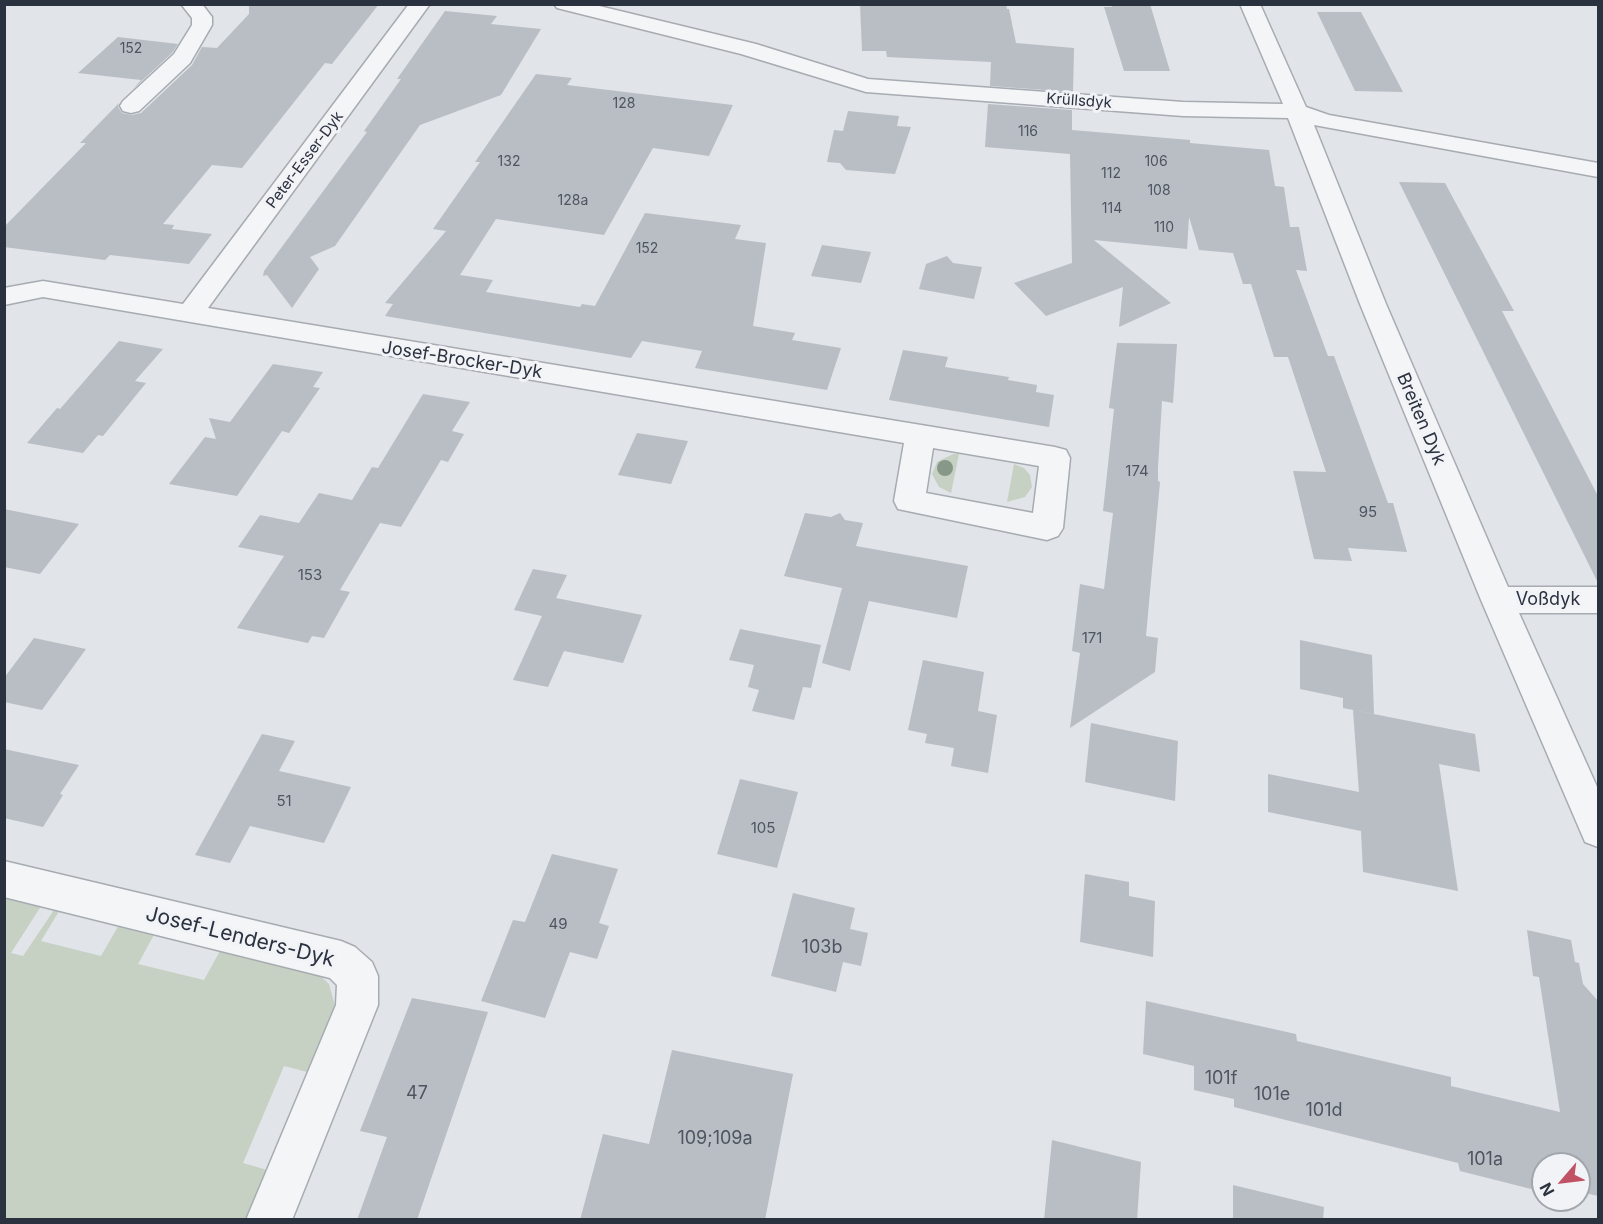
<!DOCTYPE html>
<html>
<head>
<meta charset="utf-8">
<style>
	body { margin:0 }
	#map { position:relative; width:1603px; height:1224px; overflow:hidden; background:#e1e4e8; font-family:Inter,sans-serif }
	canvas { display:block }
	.frame { position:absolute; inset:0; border:6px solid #2b323f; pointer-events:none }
	.north { position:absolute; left:1531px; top:1152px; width:60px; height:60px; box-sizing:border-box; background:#f1f3f6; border:2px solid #a2a6ad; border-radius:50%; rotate:242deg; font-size:16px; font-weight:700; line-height:24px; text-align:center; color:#2b323f }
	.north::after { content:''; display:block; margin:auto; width:21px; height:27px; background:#c15265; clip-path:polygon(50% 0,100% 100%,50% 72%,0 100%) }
</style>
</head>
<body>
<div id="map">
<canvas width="1603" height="1224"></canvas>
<div class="frame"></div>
<div class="north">N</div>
</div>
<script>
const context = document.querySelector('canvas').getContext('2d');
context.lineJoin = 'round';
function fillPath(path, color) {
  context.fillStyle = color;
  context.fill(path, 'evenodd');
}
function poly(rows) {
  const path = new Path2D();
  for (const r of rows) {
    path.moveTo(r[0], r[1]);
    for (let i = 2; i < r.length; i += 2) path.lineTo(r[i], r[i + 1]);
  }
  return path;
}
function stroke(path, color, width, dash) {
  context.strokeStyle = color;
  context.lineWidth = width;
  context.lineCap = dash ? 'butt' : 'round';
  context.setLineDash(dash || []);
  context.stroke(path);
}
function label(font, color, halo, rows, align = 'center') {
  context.font = font + ' Inter,sans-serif';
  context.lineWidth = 6;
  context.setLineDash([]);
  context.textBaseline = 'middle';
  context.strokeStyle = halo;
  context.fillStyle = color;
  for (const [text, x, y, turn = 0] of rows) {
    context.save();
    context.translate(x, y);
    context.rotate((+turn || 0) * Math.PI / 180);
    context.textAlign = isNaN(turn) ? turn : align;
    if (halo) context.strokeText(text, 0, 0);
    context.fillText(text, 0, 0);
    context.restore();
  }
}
const green = poly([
	[953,454,959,454,951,493,939,487,932,474,937,462],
	[1014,464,1024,468,1030,475,1032,487,1025,497,1007,502],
	[4,894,43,903,11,953,23,956,56,907,61,908,41,941,101,956,120,923,155,933,138,964,204,980,221,949,314,970,329,984,335,1006,331,1031,315,1074,284,1066,243,1163,274,1172,255,1219,5,1219]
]);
const building = poly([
	[249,4,379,4,332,64,325,63,242,168,212,165,163,224,174,225,172,229,212,234,189,264,110,255,105,260,4,247,4,227,86,143,80,143,119,103,118,107,122,113,132,115,141,113,192,65,202,47,217,48,249,14],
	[860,4,1006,4,1007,9,1009,9,1016,43,1074,48,1073,92,990,86,991,62,887,57,886,51,862,51],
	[1111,4,1150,4,1170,71,1124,71,1104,7,1112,7],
	[445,11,497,16,491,24,541,29,501,95,420,125,335,246,310,257,319,269,292,308,267,275,263,276,264,271,367,132,364,131,401,79,397,79],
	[1317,12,1361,12,1403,92,1355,91],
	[118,37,178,44,172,53,133,89,141,80,78,73],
	[536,74,572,78,567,85,733,105,709,156,653,148,604,235,496,219,460,275,493,280,486,292,580,307,582,304,595,306,645,213,741,225,735,239,766,243,753,326,795,333,792,340,841,348,827,390,695,368,702,351,642,341,631,358,385,316,393,304,385,303,446,231,433,229,480,162,475,162],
	[988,104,1072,110,1072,130,1190,140,1190,143,1269,150,1275,186,1284,187,1290,227,1299,227,1307,271,1296,270,1328,356,1334,356,1388,503,1393,503,1407,552,1348,548,1352,561,1314,559,1293,471,1326,472,1288,357,1274,357,1251,284,1243,284,1233,253,1199,250,1189,217,1187,249,1094,240,1171,303,1119,327,1123,287,1046,316,1014,283,1072,263,1070,154,985,147],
	[848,111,899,116,897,126,911,127,895,174,846,170,840,163,827,162,834,130,843,131],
	[1399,182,1445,183,1514,311,1502,311,1599,498,1599,585],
	[822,245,871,252,861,283,811,276],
	[947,256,953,263,982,267,974,299,919,289,926,264],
	[119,341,163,349,135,381,146,383,103,436,98,435,83,453,27,443,57,408,60,409],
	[1117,343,1177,344,1173,403,1162,401,1158,467,1158,481,1160,482,1146,636,1158,638,1155,672,1070,728,1080,653,1072,651,1080,584,1104,589,1113,513,1103,511,1114,409,1109,408],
	[903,350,948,357,945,367,1009,377,1008,380,1037,385,1036,392,1054,395,1049,427,889,400],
	[273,364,323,372,313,387,320,388,289,433,282,431,237,496,169,484,205,437,216,439,209,418,230,422],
	[423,394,470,402,452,431,464,434,448,462,441,460,401,527,380,523,340,590,350,592,324,638,312,636,308,643,237,628,284,556,238,547,260,515,299,523,319,493,352,500,372,467,378,468],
	[637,433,688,441,671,484,618,475],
	[4,509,79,524,40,574,4,567],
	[805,513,831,517,840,513,845,520,863,523,856,546,968,566,957,618,869,601,850,671,822,663,842,588,784,576],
	[533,569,567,575,556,598,642,615,623,663,564,651,548,687,513,680,542,616,514,610],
	[740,629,821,645,811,688,803,687,794,720,752,711,759,690,748,687,754,665,729,660],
	[34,638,86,649,42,710,4,702,4,678],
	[1300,640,1372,655,1374,714,1343,708,1343,698,1300,689],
	[923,660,984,672,978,711,997,715,988,773,951,766,954,748,925,743,927,734,908,730],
	[1353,710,1475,734,1480,772,1439,764,1458,891,1363,872,1361,831,1268,812,1268,774,1359,792],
	[1091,723,1178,741,1175,801,1085,782],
	[262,734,295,741,279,771,351,787,324,843,250,826,230,863,195,855],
	[4,749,79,765,60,794,63,795,43,827,4,818],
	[740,779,798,792,777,868,717,854],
	[552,854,618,869,599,923,609,926,597,959,570,952,545,1018,481,1001,513,920,525,922],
	[1085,874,1129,882,1129,896,1155,901,1153,957,1080,942],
	[793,893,855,908,850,929,868,933,861,966,843,962,836,992,771,976],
	[1527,930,1571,940,1575,962,1579,963,1583,984,1599,1002,1599,1196,1579,1192,1579,1164,1543,1164,1543,1192,1460,1171,1458,1163,1234,1107,1234,1099,1194,1090,1194,1066,1143,1054,1146,1001,1296,1034,1297,1041,1451,1077,1451,1086,1560,1112,1539,977,1533,976],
	[412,998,488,1012,417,1220,357,1220,387,1137,360,1131],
	[672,1050,793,1074,765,1220,580,1220,603,1134,649,1144],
	[1052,1140,1141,1162,1137,1220,1044,1220],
	[1233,1185,1324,1207,1323,1220,1233,1220]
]);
const minor = poly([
	[181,4,202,4,212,17,212,25,190,63,139,111,131,113,123,111,120,106,123,101,174,54,192,25,192,18,181,4],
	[409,4,430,4,208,308,1055,447,1066,450,1070,458,1063,528,1058,536,1047,540,898,509,894,501,904,443,43,297,4,305,4,288,43,281,183,304,409,4],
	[933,448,1039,466,1033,513,926,493,933,448],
	[554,4,591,4,756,44,868,79,1183,102,1283,104,1240,4,1260,4,1306,107,1329,115,1598,163,1598,177,1314,125,1386,304,1508,587,1598,587,1598,613,1519,613,1598,789,1598,847,1585,842,1481,600,1360,304,1288,118,1183,116,866,92,741,54,557,8,554,4],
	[4,861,341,941,355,947,372,962,378,976,378,1005,292,1220,246,1220,336,1005,337,985,330,978,4,897,4,861]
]);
const trees = [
	[945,468]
];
const farNumbernames = [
	["152",131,49],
	["128",624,104],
	["116",1028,132],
	["132",509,162],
	["106",1156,162],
	["112",1111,174],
	["108",1159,191],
	["128a",573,201],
	["114",1112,209],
	["110",1164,228],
	["152",647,249]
];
const farStreetnames = [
	["Krüllsdyk",1079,101,4],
	["Peter-Esser-Dyk",305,160,-53]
];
const numberNames = [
	["174",1137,471],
	["95",1368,512],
	["153",310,575],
	["171",1092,638],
	["51",284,801],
	["105",763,828],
	["49",558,924]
];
const streetNames = [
	["Josef-Brocker-Dyk",462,360,9],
	["Breiten Dyk",1421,419,67],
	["Voßdyk",1548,600]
];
const nearNumbernames = [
	["103b",822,948],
	["101f",1221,1079],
	["47",417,1094],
	["101e",1272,1095],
	["101d",1324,1111],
	["109;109a",715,1139],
	["101a",1485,1160]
];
const nearStreetnames = [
	["Josef-Lenders-Dyk",240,937,14]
];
fillPath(green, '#c7d1c3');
fillPath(building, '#b9bec5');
stroke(minor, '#a7abb2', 3);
fillPath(minor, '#f4f5f7');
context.fillStyle = '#889888';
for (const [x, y] of trees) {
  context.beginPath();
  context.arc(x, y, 8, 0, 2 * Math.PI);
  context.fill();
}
label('14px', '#4e5560', null, farNumbernames);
label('15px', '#2b323f', '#f1f3f6', farStreetnames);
label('15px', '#4e5560', null, numberNames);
label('18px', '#2b323f', '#f1f3f6', streetNames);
label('18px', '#4e5560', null, nearNumbernames);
label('21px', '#2b323f', '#f1f3f6', nearStreetnames);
</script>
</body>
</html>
